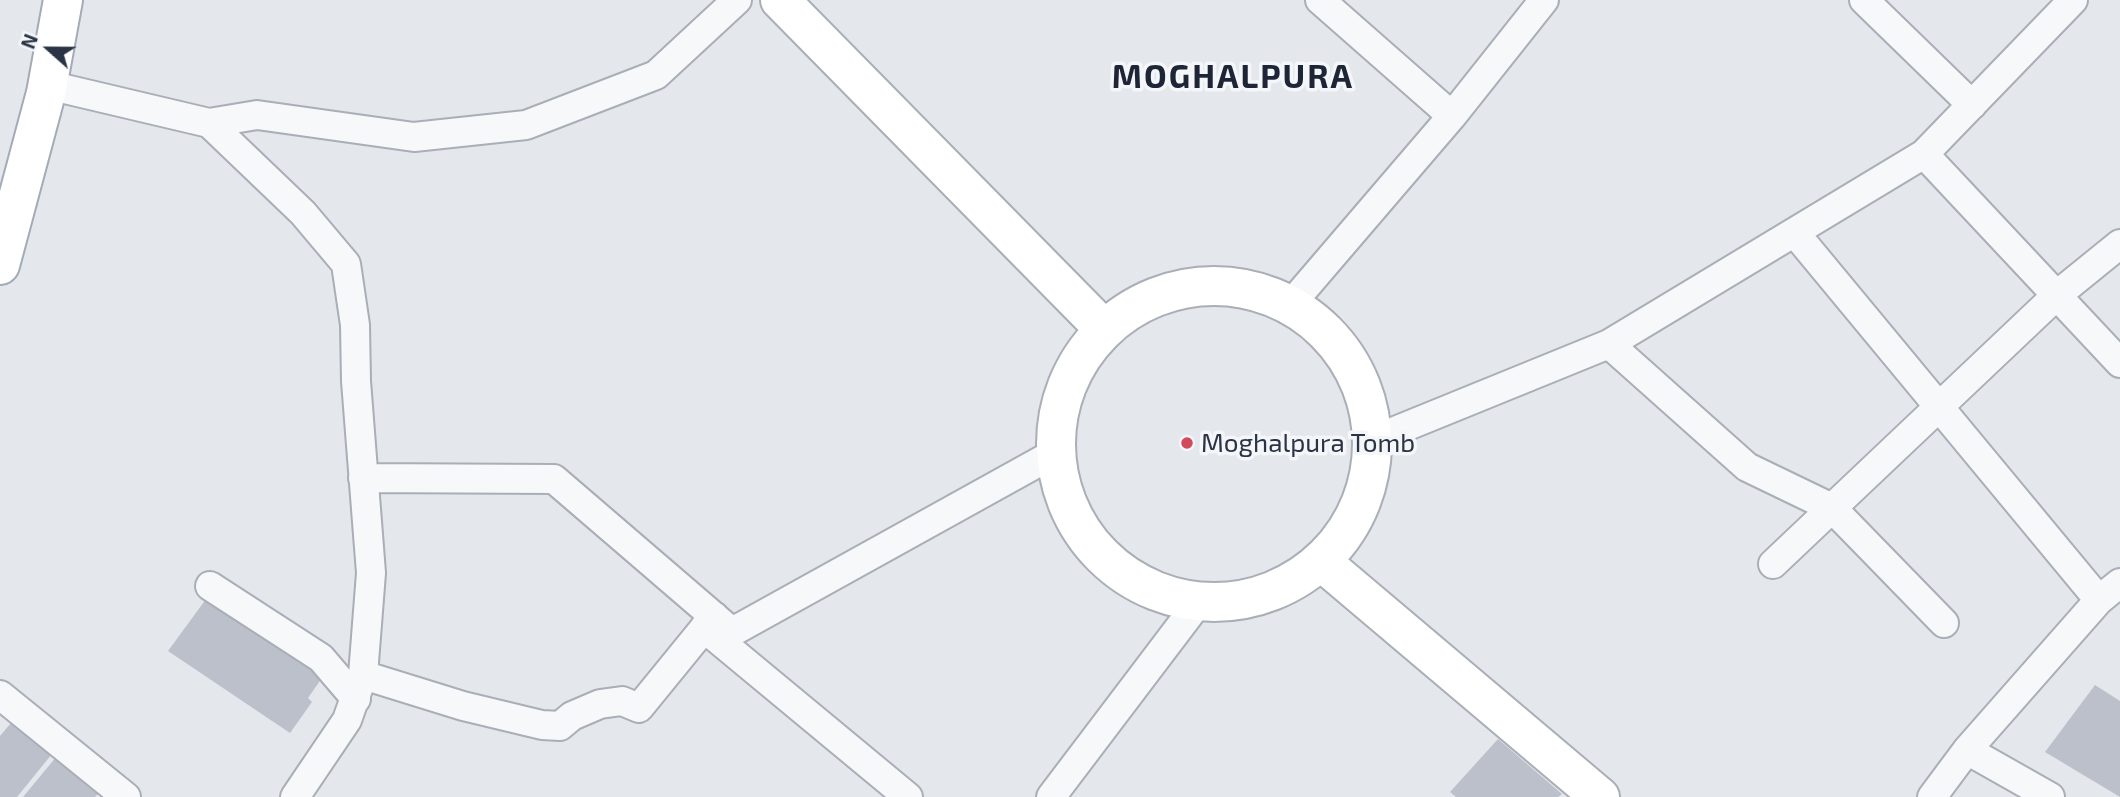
<!DOCTYPE html>
<html>
<head>
<meta charset="utf-8">
<style>
	body { margin:0 }
	#map { position:relative; width:2120px; height:797px; overflow:hidden; background:#e4e7ec; font-family:"Exo 2",sans-serif }
	canvas { display:block }
	.north { position:absolute; left:14px; top:14px; width:70px; height:70px; -webkit-text-stroke:5px #f4f6f9; paint-order:stroke; rotate:291deg; font-size:19px; font-weight:700; line-height:28px; text-align:center; color:#2b3445 }
	.north::after { content:''; display:block; margin:auto; width:24px; height:32px; background:#2b3445; clip-path:polygon(50% 0,100% 100%,50% 72%,0 100%) }
</style>
</head>
<body>
<div id="map">
<canvas width="2120" height="797"></canvas>
<div class="north">N</div>
</div>
<script>
const context = document.querySelector('canvas').getContext('2d');
context.lineJoin = 'round';
function fillPath(path, color) {
  context.fillStyle = color;
  context.fill(path, 'evenodd');
}
function poly(rows) {
  const path = new Path2D();
  for (const r of rows) {
    if (r.length === 3) {
      path.moveTo(r[0] + r[2], r[1]);
      path.arc(r[0], r[1], r[2], 0, 2 * Math.PI);
      continue;
    }
    path.moveTo(r[0], r[1]);
    for (let i = 2; i < r.length; i += 2) path.lineTo(r[i], r[i + 1]);
  }
  return path;
}
function stroke(path, color, width, dash) {
  context.strokeStyle = color;
  context.lineWidth = width;
  context.lineCap = dash ? 'butt' : 'round';
  context.setLineDash(dash || []);
  context.stroke(path);
}
function label(font, color, halo, rows, align = 'center') {
  context.font = font + ' "Exo 2",sans-serif';
  context.lineWidth = 7;
  context.setLineDash([]);
  context.textBaseline = 'middle';
  context.strokeStyle = halo;
  context.fillStyle = color;
  for (const [text, x, y, turn = 0] of rows) {
    context.save();
    context.translate(x, y);
    context.rotate((+turn || 0) * Math.PI / 180);
    context.textAlign = isNaN(turn) ? turn : align;
    if (halo) context.strokeText(text, 0, 0);
    context.fillText(text, 0, 0);
    context.restore();
  }
}
const building = poly([
	[209,595,326,672,308,698,312,702,290,733,168,651],
	[2095,685,2120,701,2120,797,2045,752],
	[16,717,56,749,17,797,0,797,0,736],
	[1498,739,1562,794,1558,797,1456,797,1450,792],
	[57,756,102,790,95,797,23,797]
]);
const street = poly([
	[1320,0,1452,116],
	[1864,0,1972,105],
	[48,85,209,123,303,213,346,264,355,325,356,381,371,573,363,675,347,720,295,797],
	[209,123,257,115,414,137,526,125,656,75,737,0],
	[1924,154,2120,363],
	[1795,233,2099,600],
	[1291,304,1452,116,1544,0],
	[1609,344,1747,467,1832,508,1944,623],
	[1373,440,1609,344,1924,154,2073,0],
	[363,478,554,479,732,632,1055,453],
	[1773,564,2057,295,2120,244],
	[210,586,321,658,356,699],
	[704,628,908,797],
	[363,675,463,706,542,725,560,726,572,716,600,704,622,701,639,708,714,616],
	[0,695,126,797],
	[1967,750,2050,797],
	[1051,797,1198,603],
	[1932,797,1967,750,2099,600,2120,583]
]);
const secondary = poly([
	[780,0,1104,329],
	[1214,444,158],
	[1322,562,1600,797]
]);
const primary = poly([
	[0,265,46,93,63,0]
]);
const markers = [
	[1187,443,7,"#d1495b"]
];
const poiNames = [
	["Moghalpura Tomb",1201,443]
];
const districtNames = [
	["MOGHALPURA",1233,77]
];
fillPath(building, '#bbc0ca');
stroke(street, '#a9aeb7', 32);
stroke(secondary, '#a9aeb7', 42);
stroke(primary, '#a3abb8', 42);
stroke(street, '#f7f8fa', 28);
stroke(secondary, '#fff', 38);
stroke(primary, '#fff', 38);
for (const [x, y, r, color] of markers) {
  const dot = new Path2D();
  dot.arc(x, y, r, 0, 2 * Math.PI);
  context.fillStyle = color;
  context.fill(dot);
  stroke(dot, '#f4f6f9', 2.5);
}
label('26px', '#2b3445', '#f4f6f9', poiNames, 'left');
context.letterSpacing = '2px';
label('bold 33px', '#1d2536', '#f4f6f9', districtNames);
context.letterSpacing = '0px';
</script>
</body>
</html>
